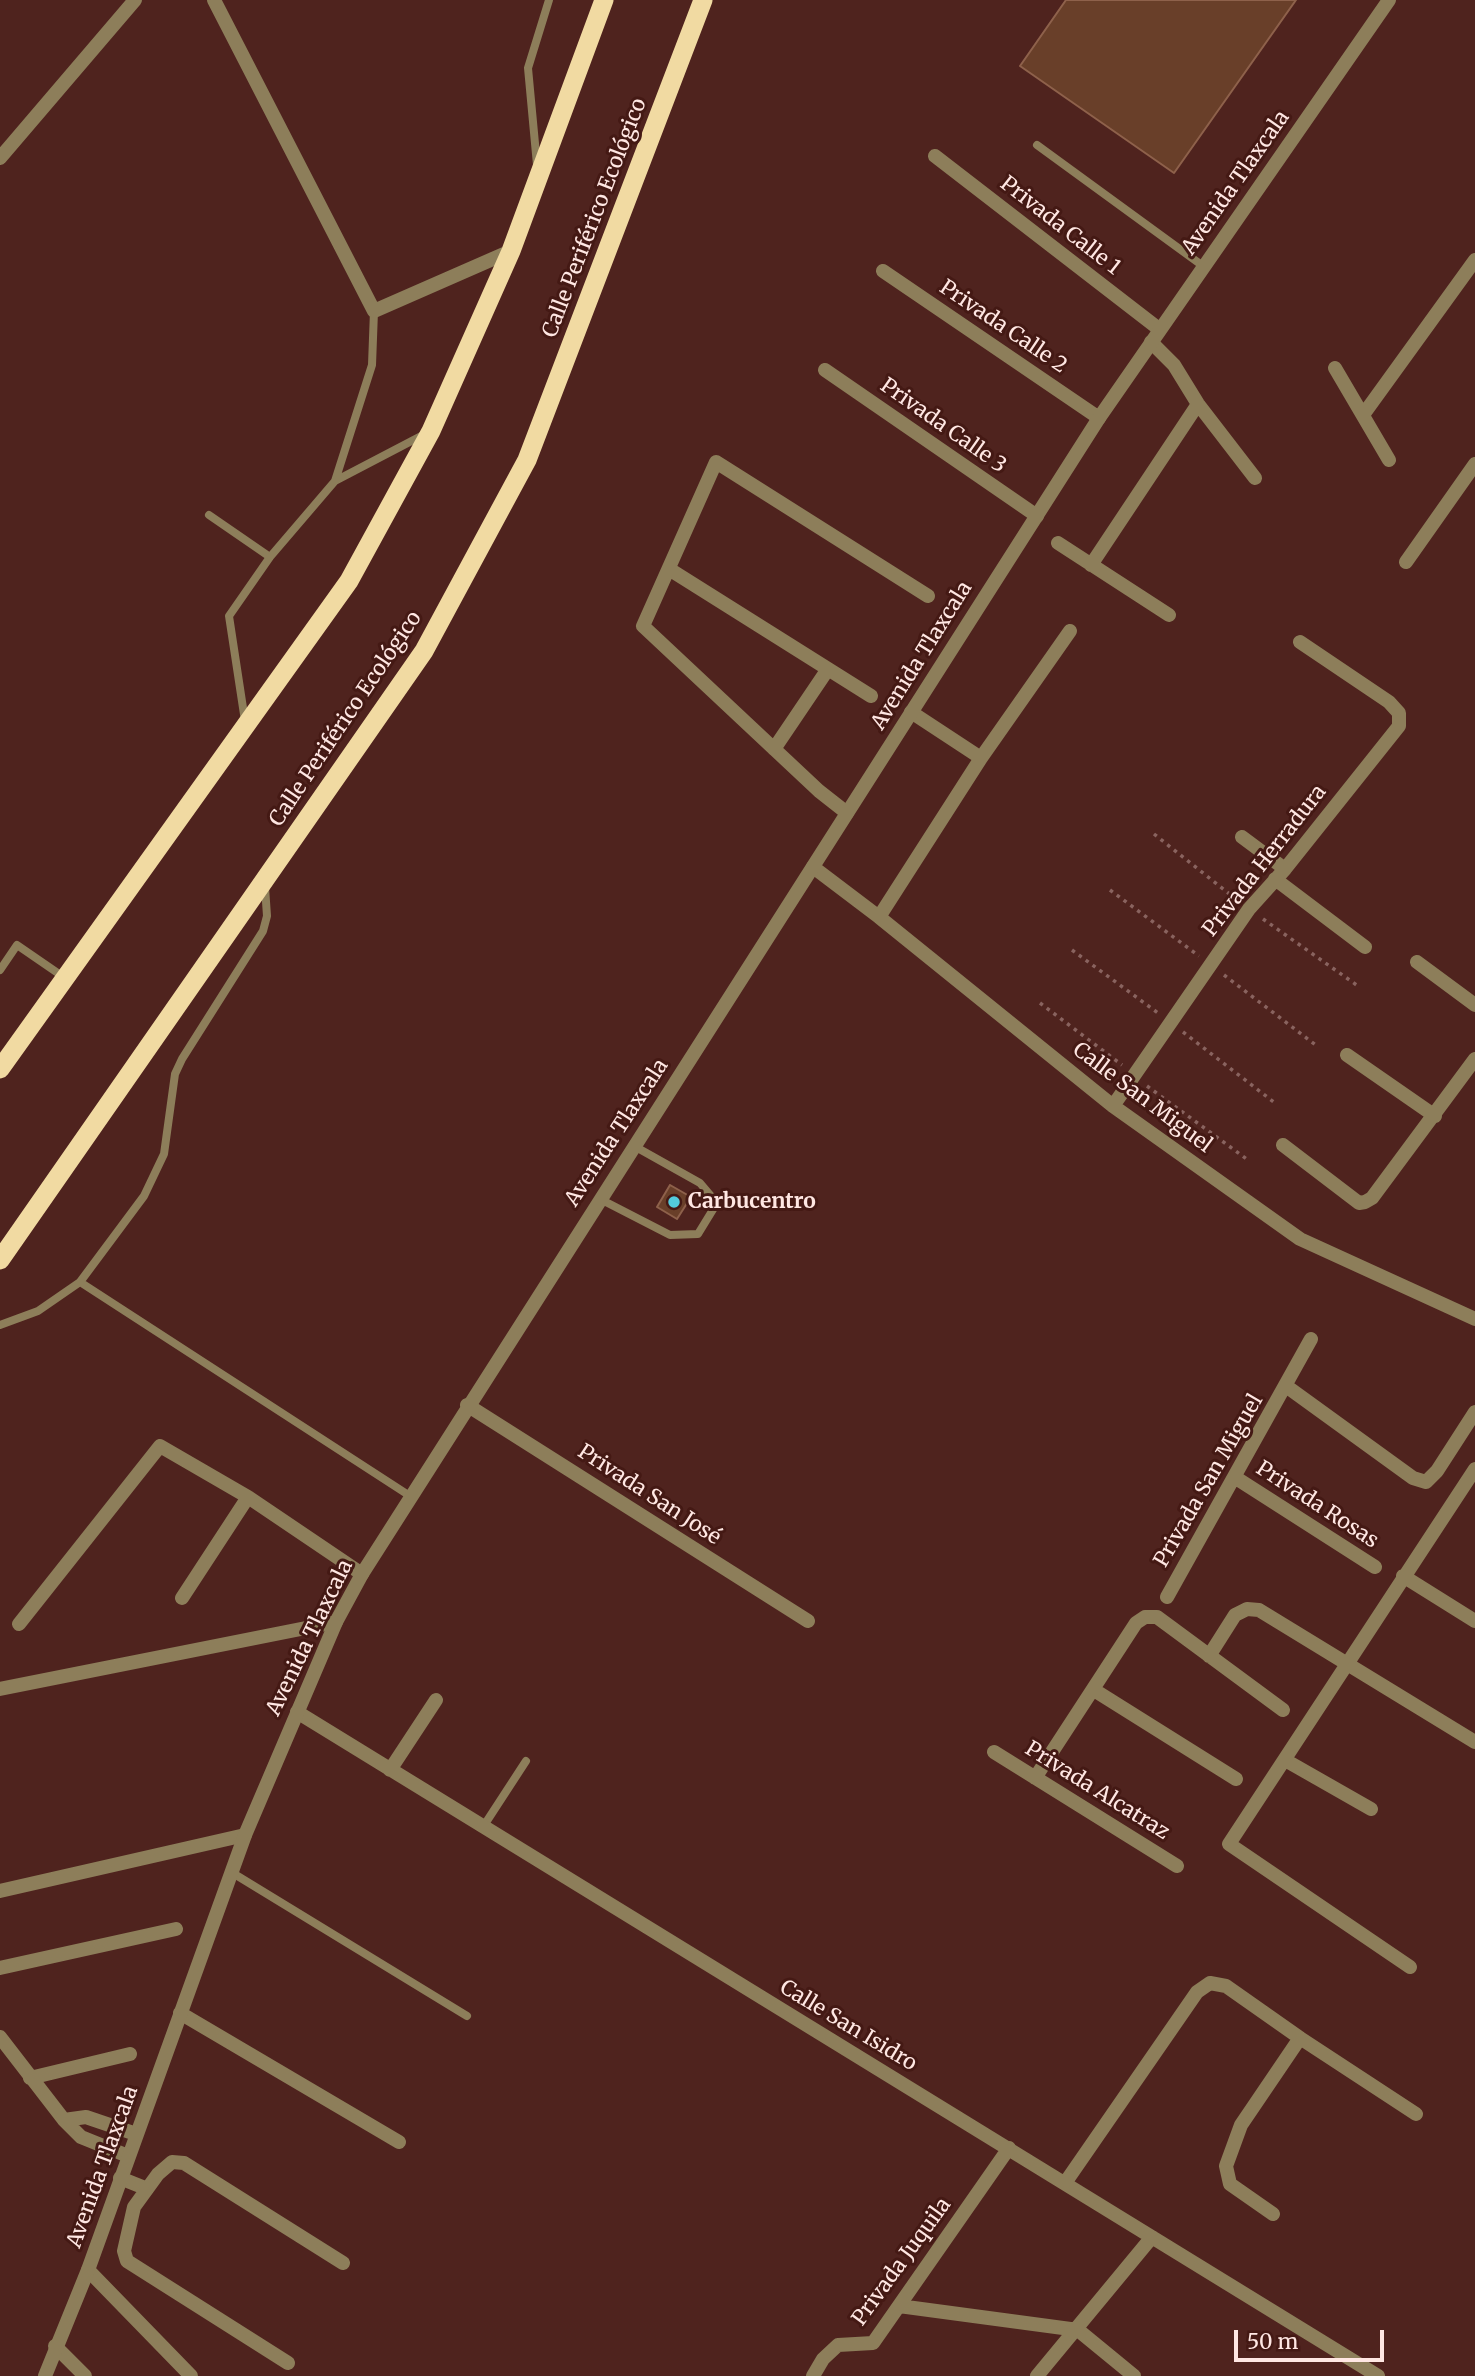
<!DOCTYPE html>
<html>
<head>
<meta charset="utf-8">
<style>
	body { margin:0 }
	#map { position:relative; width:1475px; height:2376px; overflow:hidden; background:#4f231e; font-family:Merriweather,serif }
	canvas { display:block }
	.scale { position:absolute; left:1234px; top:2330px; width:150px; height:32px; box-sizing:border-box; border:4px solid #ffe7e3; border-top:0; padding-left:9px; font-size:21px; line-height:24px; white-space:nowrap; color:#ffe7e3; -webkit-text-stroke:5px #441914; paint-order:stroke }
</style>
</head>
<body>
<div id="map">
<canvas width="1475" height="2376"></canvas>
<div class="scale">50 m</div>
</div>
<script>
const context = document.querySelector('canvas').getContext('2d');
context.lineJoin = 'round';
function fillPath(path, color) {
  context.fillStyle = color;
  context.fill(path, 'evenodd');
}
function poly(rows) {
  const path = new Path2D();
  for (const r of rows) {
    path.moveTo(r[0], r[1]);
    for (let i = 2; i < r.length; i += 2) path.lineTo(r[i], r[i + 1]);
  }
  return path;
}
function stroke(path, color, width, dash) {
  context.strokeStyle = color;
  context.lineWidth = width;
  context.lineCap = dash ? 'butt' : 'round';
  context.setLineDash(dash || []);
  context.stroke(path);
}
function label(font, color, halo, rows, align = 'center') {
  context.font = font + ' Merriweather,serif';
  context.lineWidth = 6;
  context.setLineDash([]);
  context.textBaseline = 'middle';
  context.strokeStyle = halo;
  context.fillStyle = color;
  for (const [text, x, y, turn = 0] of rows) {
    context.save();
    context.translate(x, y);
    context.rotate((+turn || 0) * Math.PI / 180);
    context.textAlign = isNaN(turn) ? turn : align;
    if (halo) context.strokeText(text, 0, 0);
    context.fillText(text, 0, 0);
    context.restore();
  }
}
const building = poly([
	[1066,0,1296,0,1174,173,1020,66,1066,0],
	[670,1185,691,1197,677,1219,657,1207,670,1185]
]);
const path = poly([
	[1154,834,1237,900],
	[1110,890,1199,956],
	[1263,919,1358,986],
	[1072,950,1158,1013],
	[1224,975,1317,1046],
	[1040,1003,1122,1065],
	[1183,1032,1275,1103],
	[1147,1086,1248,1160]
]);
const service = poly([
	[1037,145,1203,266],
	[537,165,528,68,549,0],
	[335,481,372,365,374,311],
	[209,515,270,557],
	[245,721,229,616,270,557,335,481,425,434],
	[0,970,17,945,65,978],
	[600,1199,670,1235,698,1234,717,1203,700,1183,634,1146],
	[80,1282,410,1496],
	[0,1325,38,1311,80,1282,144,1196,164,1154,175,1074,182,1059,263,931,267,916,265,887],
	[483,1827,526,1761],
	[231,1872,467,2016]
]);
const minor = poly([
	[214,0,374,311,511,251],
	[935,156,1159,329],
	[0,158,135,0],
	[883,271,1099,418],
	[1151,342,1174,365,1198,404,1255,478],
	[1335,368,1389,460],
	[825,370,1037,516],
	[1363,415,1475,260],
	[1058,543,1169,615],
	[1406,562,1475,464],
	[1091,565,1198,404],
	[669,569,871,696],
	[911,712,981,758],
	[774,749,828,669],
	[847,813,819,791,643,626,716,462,928,596],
	[1242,837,1285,869],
	[813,867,879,917,1113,1106,1300,1239,1475,1319],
	[1275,879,1365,947],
	[879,917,981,758,1070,631],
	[1417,962,1475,1005],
	[1347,1055,1435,1116],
	[1113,1106,1249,909,1285,869,1399,726,1399,713,1389,702,1300,642],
	[1283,1145,1359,1203,1365,1202,1372,1198,1475,1059],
	[1286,1386,1413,1478,1426,1482,1437,1471,1475,1412],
	[467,1405,808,1621],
	[1236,1478,1375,1567],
	[1403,1576,1475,1621],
	[1167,1597,1311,1339],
	[182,1598,248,1497],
	[19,1624,160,1446,248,1497,362,1574],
	[1209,1656,1235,1615,1247,1609,1259,1610,1475,1742],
	[0,1689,336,1622],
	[1094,1690,1236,1779],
	[297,1712,1378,2376],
	[994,1752,1177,1866],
	[1285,1760,1371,1809],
	[390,1770,436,1700],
	[1035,1778,1136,1623,1145,1617,1157,1617,1283,1710],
	[0,1891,245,1835],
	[1410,1967,1229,1844,1475,1469],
	[0,1968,176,1929],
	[180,2013,399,2142],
	[0,2037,64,2120,81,2137,128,2156],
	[1300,2038,1416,2114],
	[30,2078,130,2054],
	[64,2120,86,2117,136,2134],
	[120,2178,145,2188],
	[1065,2183,1197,1992,1210,1983,1226,1986,1300,2038,1241,2125,1226,2166,1230,2184,1273,2214],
	[88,2270,191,2376],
	[899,2306,1078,2330,1134,2376],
	[55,2346,85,2376],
	[288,2363,127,2261,124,2251,134,2207,158,2174,172,2162,184,2163,343,2263],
	[813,2376,823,2359,838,2345,873,2343,1009,2148],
	[1037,2376,1152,2237]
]);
const tertiary = poly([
	[45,2376,88,2270,245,1835,336,1622,362,1574,1099,418,1389,0]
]);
const trunk = poly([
	[0,1069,349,581,431,431,511,251,604,0],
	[0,1260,424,651,527,460,703,0]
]);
const markers = [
	[674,1202,7,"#53cbdb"]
];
const streetNames = [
	["Avenida Tlaxcala",1236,183,-55],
	["Calle Periférico Ecológico",595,218,-69],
	["Privada Calle 1",1060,226,38],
	["Privada Calle 2",1003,327,34],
	["Privada Calle 3",943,426,35],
	["Avenida Tlaxcala",922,656,-58],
	["Calle Periférico Ecológico",346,719,-56],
	["Privada Herradura",1265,861,-52],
	["Calle San Miguel",1142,1098,37],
	["Avenida Tlaxcala",617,1133,-57],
	["Privada San Miguel",1209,1481,-60],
	["Privada San José",649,1495,33],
	["Privada Rosas",1317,1505,33],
	["Avenida Tlaxcala",310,1638,-64],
	["Privada Alcatraz",1097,1791,32],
	["Calle San Isidro",848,2026,31],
	["Avenida Tlaxcala",103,2167,-70],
	["Privada Juquila",902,2262,-54]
];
const poiNames = [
	["Carbucentro",688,1202]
];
fillPath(building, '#693f29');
stroke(building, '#8e614b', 2);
stroke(path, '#89635f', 3.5, [3.5, 5]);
stroke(service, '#8d7e5a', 8);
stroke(minor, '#8d7e5a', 14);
stroke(tertiary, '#8d7e5a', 14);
stroke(trunk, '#f1daa2', 19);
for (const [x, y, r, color] of markers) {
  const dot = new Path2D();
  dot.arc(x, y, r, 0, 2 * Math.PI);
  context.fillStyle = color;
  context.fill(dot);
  stroke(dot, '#441914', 2.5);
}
label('21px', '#ffe7e3', '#441914', streetNames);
label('bold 21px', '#ffe7e3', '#441914', poiNames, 'left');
</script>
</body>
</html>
